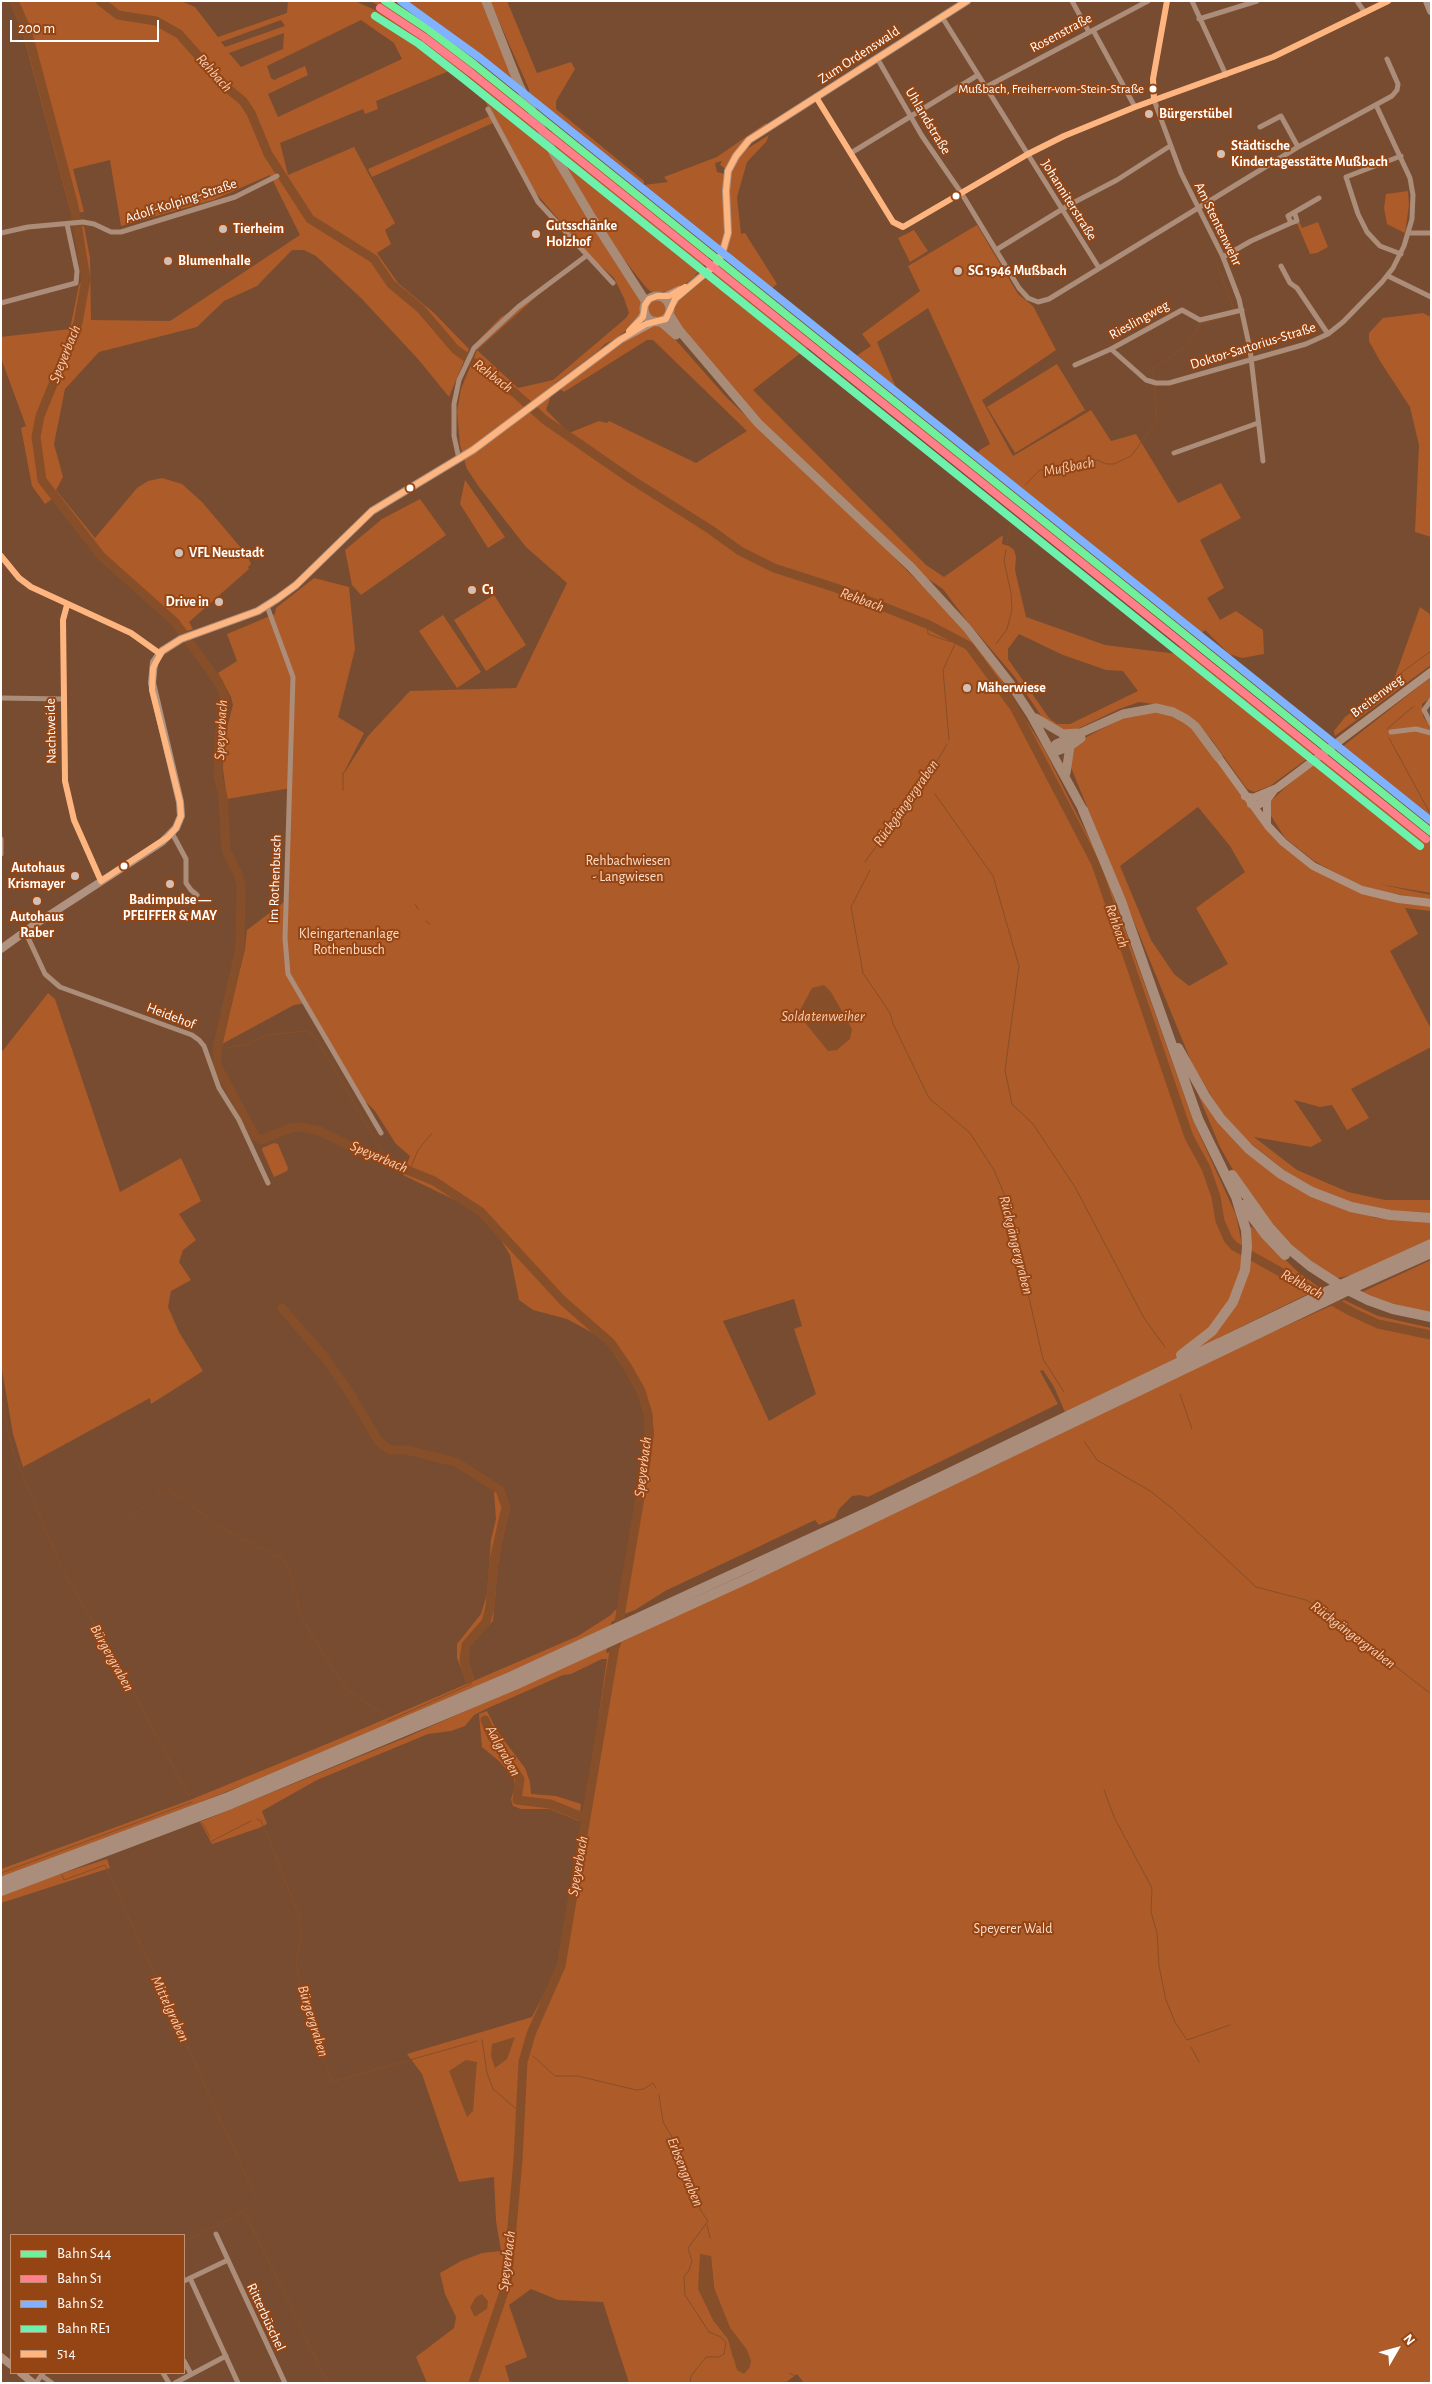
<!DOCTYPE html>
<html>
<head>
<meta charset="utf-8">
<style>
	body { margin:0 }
	#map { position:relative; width:1432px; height:2384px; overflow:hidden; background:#784c30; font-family:"Alegreya Sans",sans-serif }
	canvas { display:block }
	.frame { position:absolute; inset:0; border:2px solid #fff; pointer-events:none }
	.legend { position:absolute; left:10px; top:2234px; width:175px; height:140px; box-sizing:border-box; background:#954513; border:1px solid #bf8f71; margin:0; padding:6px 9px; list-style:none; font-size:15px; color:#fff }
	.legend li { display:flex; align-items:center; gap:10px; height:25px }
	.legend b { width:25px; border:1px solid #bf8f71 }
	.north { position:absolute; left:1372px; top:2324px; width:50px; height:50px; -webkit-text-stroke:4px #954513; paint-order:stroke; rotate:52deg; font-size:14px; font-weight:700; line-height:20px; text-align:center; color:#fff }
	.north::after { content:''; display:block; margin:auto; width:18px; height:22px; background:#fff; clip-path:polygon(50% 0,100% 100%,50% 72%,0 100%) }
	.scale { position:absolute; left:10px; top:20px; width:149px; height:22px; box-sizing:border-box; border:2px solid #fff; border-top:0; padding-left:6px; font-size:15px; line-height:18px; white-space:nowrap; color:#fff; -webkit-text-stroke:4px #954513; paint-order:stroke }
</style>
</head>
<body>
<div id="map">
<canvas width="1432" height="2384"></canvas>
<div class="frame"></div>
<ul class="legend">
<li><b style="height:6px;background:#71f09c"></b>Bahn S44</li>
<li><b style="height:6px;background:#ff808c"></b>Bahn S1</li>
<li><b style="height:6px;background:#80b2ff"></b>Bahn S2</li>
<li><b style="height:6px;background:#6df2ae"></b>Bahn RE1</li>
<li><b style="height:6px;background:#ffb580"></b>514</li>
</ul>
<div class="north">N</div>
<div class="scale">200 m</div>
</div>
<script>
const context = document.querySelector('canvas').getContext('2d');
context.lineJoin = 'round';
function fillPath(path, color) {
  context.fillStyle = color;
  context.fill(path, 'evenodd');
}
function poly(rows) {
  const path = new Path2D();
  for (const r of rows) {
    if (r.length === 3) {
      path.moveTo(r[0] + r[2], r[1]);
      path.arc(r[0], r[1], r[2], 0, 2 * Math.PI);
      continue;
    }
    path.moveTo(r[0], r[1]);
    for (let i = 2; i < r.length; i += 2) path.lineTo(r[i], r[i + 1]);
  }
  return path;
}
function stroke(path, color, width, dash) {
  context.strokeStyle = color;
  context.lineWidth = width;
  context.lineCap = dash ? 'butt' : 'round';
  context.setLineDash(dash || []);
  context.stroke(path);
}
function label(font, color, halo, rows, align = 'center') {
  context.font = font + ' "Alegreya Sans",sans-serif';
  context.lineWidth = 4;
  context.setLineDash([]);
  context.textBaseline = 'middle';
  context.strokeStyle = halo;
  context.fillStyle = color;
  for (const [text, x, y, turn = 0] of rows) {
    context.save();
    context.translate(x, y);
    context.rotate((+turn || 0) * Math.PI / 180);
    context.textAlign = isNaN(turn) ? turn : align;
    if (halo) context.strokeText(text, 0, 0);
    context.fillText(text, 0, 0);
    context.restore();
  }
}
const green = poly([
	[9,1,181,1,195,7,218,37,287,13,288,1,355,1,390,17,414,31,464,71,467,69,431,38,400,17,370,1,380,1,396,10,454,51,531,114,535,127,568,186,643,303,642,312,637,322,615,339,605,344,598,351,555,383,546,410,569,433,599,421,607,423,609,421,696,463,747,431,653,340,647,340,564,392,560,389,586,368,651,324,657,324,667,330,727,398,873,536,946,610,991,663,1044,749,1101,862,1193,1120,1236,1215,1242,1245,1244,1245,1239,1297,1249,1228,1252,1227,1298,1272,1320,1288,1218,1338,1259,1338,1344,1300,1378,1316,1431,1328,1431,2383,804,2383,797,2374,785,2383,629,2383,603,2302,558,2300,531,2289,509,2305,527,2357,505,2366,510,2383,427,2383,416,2357,454,2328,456,2317,445,2294,440,2273,461,2261,482,2253,501,2251,496,2221,494,2177,459,2182,422,2074,407,2054,532,2017,559,1965,584,1816,607,1659,602,1659,571,1674,563,1675,486,1709,474,1715,465,1726,451,1731,428,1734,317,1780,262,1811,267,1824,259,1828,212,1844,200,1822,407,1737,611,1646,607,1649,606,1653,610,1652,620,1647,621,1642,1072,1428,1054,1387,1043,1370,1040,1371,1058,1404,868,1497,860,1495,852,1496,839,1509,835,1518,819,1525,815,1520,665,1591,635,1610,622,1615,654,1434,652,1415,643,1389,629,1365,613,1344,567,1319,533,1310,519,1300,510,1255,486,1215,403,1175,410,1156,396,1144,375,1111,365,1101,306,1003,294,1005,222,1044,245,949,247,930,288,899,291,788,227,799,223,769,224,738,233,705,231,697,218,673,237,661,227,634,275,614,276,608,314,578,349,587,355,649,338,717,364,733,341,778,368,736,410,691,516,688,567,583,526,547,479,487,467,469,460,445,457,411,461,389,477,350,473,346,501,317,537,296,477,350,518,388,553,380,626,318,629,313,624,298,614,278,589,255,535,192,495,122,372,177,368,169,492,115,483,96,480,97,449,71,376,101,378,109,365,114,363,109,280,143,288,175,354,147,395,223,385,230,391,244,377,253,398,283,434,313,469,349,449,397,418,359,361,298,316,256,304,250,292,250,257,286,224,301,197,327,99,352,65,389,54,444,63,477,56,490,95,538,137,488,148,481,162,478,182,484,202,502,247,555,251,564,248,567,249,569,189,622,193,629,180,634,173,624,98,556,52,499,45,504,32,486,21,428,26,426,1,358,1,337,70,329,79,285,84,277,74,227,84,226,90,258,91,320,170,321,300,235,270,175,213,200,121,226,110,160,73,169,84,212,71,213,22,30],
	[281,20,285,26,225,47,221,42],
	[361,20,394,43,402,59,278,117,268,94,308,75,305,66,274,80,271,78,267,66],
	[284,33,283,49,241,67,229,53],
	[794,1299,802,1326,794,1329,816,1394,769,1421,723,1321],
	[711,2256,714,2288,730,2328,747,2350,733,2357,728,2339,713,2320],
	[397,1,483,1,517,89,451,35],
	[490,1,507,1,537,73,571,62,575,69,556,101,556,109,644,181,644,185,668,182,664,177,717,157,766,123,767,125,726,169,720,165,722,161,715,163,717,172,725,174,726,230,721,251,715,249,529,98,529,89],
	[552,131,710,257,694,277,673,293,665,295,650,291,645,286,618,252,579,191,551,139],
	[769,135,766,142,747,162,737,197,741,234,745,233,777,284,768,292,727,259,731,255,727,250,730,234,727,189,730,171,745,150],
	[1408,191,1409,205,1405,233,1387,224,1384,208,1386,194],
	[1318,222,1328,247,1317,253,1310,254,1297,223,1300,223,1302,228],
	[977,225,1018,294,1033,306,1056,350,982,400,1013,456,1091,410,1111,441,1136,434,1178,503,1221,483,1241,518,1200,540,1224,588,1207,598,1220,620,1236,611,1263,630,1264,654,1242,658,1229,654,1205,630,1197,638,975,457,980,450,990,444,928,308,877,342,899,395,853,358,871,346,862,334,920,291,908,266],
	[914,230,928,251,910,262,898,238],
	[721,265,760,299,1087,561,1319,750,1270,786,1254,792,1247,789,1212,740,1197,724,1179,711,1166,706,1139,702,1119,709,1075,730,1062,731,1042,717,1014,676,967,621,943,589,928,579,767,427,672,318,673,306],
	[811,345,1181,641,1178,654,1105,645,1026,617,1015,570,1016,557,1014,550,1009,546,1002,544,1003,535,944,577,926,565,753,390],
	[1019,634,1063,655,1106,670,1123,671,1138,691,1070,724,1057,724,1049,718,1008,659,1008,649],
	[657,309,10],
	[1423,313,1431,317,1431,537,1415,532,1419,445,1410,407,1380,361,1369,341,1369,333,1383,318],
	[1057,364,1085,410,1015,453,987,407],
	[465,480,505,537,488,548,460,504],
	[420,499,446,535,361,595,352,585,345,550,382,519],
	[494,595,526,645,486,671,454,620],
	[1420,607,1431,615,1431,665,1335,736,1334,731,1345,717,1393,682],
	[443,615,481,672,457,688,419,631],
	[1431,677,1431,697,1422,704,1423,716,1431,728,1431,826,1344,755,1349,751,1342,747],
	[1143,711,1163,713,1178,718,1193,729,1264,827,1332,879,1431,905,1431,911,1405,908,1418,934,1390,951,1431,1029,1431,1047,1351,1089,1369,1118,1347,1130,1332,1105,1320,1107,1294,1100,1322,1141,1311,1147,1254,1137,1297,1170,1348,1192,1385,1200,1431,1200,1431,1215,1410,1214,1351,1203,1312,1187,1288,1173,1245,1139,1222,1113,1193,1066,1070,765,1071,752,1083,739,1120,719],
	[1198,807,1230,846,1245,872,1196,908,1228,964,1189,986,1174,974,1151,940,1120,866],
	[1325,755,1431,837,1431,893,1378,884,1431,895,1431,900,1373,890,1355,883,1314,861,1285,838,1270,814,1270,802,1289,784],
	[48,993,55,999,120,1192,181,1158,201,1201,179,1214,196,1240,183,1250,179,1262,191,1280,171,1291,168,1307,179,1332,203,1371,151,1404,150,1398,23,1467,13,1434,1,1364,1,1053],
	[1195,1087,1238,1141,1331,1203,1376,1218,1431,1221,1431,1240,1357,1274,1333,1279,1280,1235,1237,1177,1220,1147],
	[274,1143,278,1144,288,1168,287,1171,274,1177,262,1150,262,1148],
	[1431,1260,1431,1314,1419,1312,1360,1293],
	[502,1488,508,1507,498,1565,493,1621,470,1644,468,1659,474,1679,467,1682,457,1658,457,1644,481,1614,487,1594,491,1540,496,1519,494,1492],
	[623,1609,621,1617,611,1622,611,1625,556,1652,294,1765,90,1846,1,1877,1,1869,190,1800,334,1741,578,1636,611,1615,615,1610],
	[487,1711,497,1731,525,1768,530,1782,531,1794,556,1796,581,1804,579,1821,549,1809,521,1809,513,1806,511,1799,515,1787,514,1778,499,1761,482,1747,479,1714],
	[107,1859,110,1868,1,1903,1,1893]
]);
const water = poly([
	[824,985,831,992,852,1029,850,1039,837,1050,828,1051,798,1014,812,988],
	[515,2037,507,2059,495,2068,491,2056,492,2044],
	[466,2060,477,2062,473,2111,467,2117,449,2071],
	[700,2254,711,2256,714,2288,730,2328,747,2350,751,2361,750,2367,744,2374,737,2370,728,2339,713,2320,698,2289],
	[482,2294,488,2301,487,2309,476,2316,474,2316,470,2307,476,2297]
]);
const stream = poly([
	[1216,261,1234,310],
	[1154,381,1153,371,1155,367,1188,345,1199,325,1235,314],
	[1025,485,1040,470,1067,470,1076,466,1085,466,1097,460,1106,464,1114,464,1131,456,1157,421,1154,385],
	[1007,544,1012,512],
	[927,624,928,634,951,642],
	[996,644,1007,629,1012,610,1011,593,1004,561,1006,550],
	[980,660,984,657],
	[1401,676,1402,672,1431,651],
	[1387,729,1414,706],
	[1389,738,1431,815],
	[949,740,943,670,955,644],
	[343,772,343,790],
	[935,794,993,876,1019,966,1005,1070,1012,1104,1033,1124,1075,1187,1144,1318,1165,1347],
	[865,862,939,758,947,744],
	[870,870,851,907,863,973,890,1013,893,1024,929,1098,970,1133,994,1170,1009,1206,1013,1246,1027,1289,1043,1359,1064,1392],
	[415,904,418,909],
	[426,921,430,924],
	[219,1043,225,1048,249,1044,267,1035,307,1031,312,1034,322,1048,388,1162],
	[410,1169,418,1150,432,1133],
	[1180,1394,1192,1429],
	[1,1396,12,1449,60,1564],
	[1084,1441,1097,1460,1150,1491,1173,1509,1256,1587,1306,1600,1324,1611,1431,1694],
	[129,1520,166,1487,220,1527,283,1559,290,1570,302,1619,334,1670,347,1689,384,1715],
	[64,1572,128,1682,189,1796],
	[388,1721,471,1684],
	[1104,1790,1114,1817,1152,1888,1151,1912,1157,1933,1159,1966,1166,2000,1175,2022,1187,2040,1230,2025],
	[257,1819,261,1821,268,1836,300,1919,302,1937,296,1961,304,2000,332,2082,477,2041],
	[202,1823,210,1837],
	[212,1841,251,1821],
	[1,1873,192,1802],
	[62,1875,64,1880,105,1865,256,2198],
	[482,2040,487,2073,493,2089,521,2113],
	[1191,2047,1199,2062],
	[526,2048,528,2051],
	[533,2056,555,2076,578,2076,636,2090,644,2089,653,2083,656,2088],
	[659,2095,663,2122,675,2142,681,2165,701,2211,708,2221,688,2248,692,2261,689,2270,684,2277,685,2295,709,2332,721,2337,726,2343,724,2354,719,2357,706,2357,691,2376,690,2383],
	[253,2206,244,2211,328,2383],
	[707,2225,710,2238],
	[184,2242,243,2212],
	[789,2373,795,2376],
	[797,2377,802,2383]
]);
const river = poly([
	[14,1,27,30,74,206,86,279,78,323,40,416,36,437,42,480,101,556,175,622,219,683,225,699,219,737,218,777,223,797,226,850,238,874,241,886,240,948,217,1049,217,1065,255,1136,261,1140,291,1128,301,1127,320,1131,356,1149,434,1181,481,1212,562,1300,611,1343,627,1366,641,1391,648,1414,649,1434,646,1462,561,1966,531,2034,523,2062,518,2160,507,2283,473,2383],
	[100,1,118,15,156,21,179,34,226,87,243,101,251,113,268,154,310,219,374,259,391,284,421,309,455,349,515,393,545,420,629,478,711,530,740,551,774,568,836,588,927,624,969,646,1014,707,1096,864,1189,1137,1206,1168,1216,1197,1220,1221,1228,1239,1234,1246,1352,1312,1378,1324,1431,1335],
	[282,1308,326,1359,351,1395,379,1442,390,1450,406,1450,456,1462,500,1490,506,1507,494,1560,490,1607,486,1622,466,1645,464,1660,469,1679],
	[485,1720,492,1737,520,1779,517,1800,550,1804,585,1818]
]);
const street = poly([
	[1072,1,1089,32],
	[1167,1,1153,79,1154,100,1181,173,1223,257,1239,299,1250,349,1263,461],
	[1192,1,1226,75],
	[1357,1,1365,13],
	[942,17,1099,268],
	[1199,19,1257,1],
	[1093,30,1135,107],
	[877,58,922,136,962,194,1019,288,1028,298,1038,302,1049,299,1298,147,1392,96,1397,90,1398,84,1387,59],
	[986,87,1148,1],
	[816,97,893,222,903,227,1028,154,1064,136,1135,107,1273,57,1389,1],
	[488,109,538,202,613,283],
	[1260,127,1281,116,1298,147],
	[851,153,978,75],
	[1295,214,1297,221,1291,223,1288,216,1319,198],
	[1,233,28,227,83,222,94,224,111,232,121,232,235,197,277,176],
	[1409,233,1431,233],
	[996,250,1069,205,1117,180,1170,146],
	[1401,254,1380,246,1367,232,1358,214,1346,177,1401,156],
	[1223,257,1251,241,1291,223],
	[1281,266,1290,283,1297,288,1328,334],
	[1388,276,1431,297],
	[1,303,76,283,77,271,67,224],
	[1111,349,1146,380,1156,383,1169,383,1306,344,1328,334,1343,322,1382,282,1393,268,1404,246,1412,219,1413,195,1410,178,1376,105],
	[1075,365,1111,349,1182,310,1200,320,1242,310],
	[1174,453,1258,423],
	[459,459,454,436,454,404,459,380,474,348,518,307,586,256],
	[1,556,19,578,31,587,131,633,159,653],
	[67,605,63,620,65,781,74,820,101,881],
	[267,606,293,677,285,938,288,974,381,1133],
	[1,698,63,699],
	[1431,700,1424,710,1431,724],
	[1391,732,1416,729,1431,733],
	[172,833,186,859,186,883,191,890,197,895],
	[1,839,1,854],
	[25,931,45,974,60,987,192,1035,199,1040,204,1046,219,1088,239,1120,268,1183],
	[216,2234,285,2383],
	[190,2278,238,2383],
	[184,2281,228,2260],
	[184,2361,191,2374],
	[163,2373,169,2383],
	[42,2376,52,2383],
	[36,2383,43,2373],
	[175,2383,226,2356]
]);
const secondary = poly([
	[1427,1,1431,11],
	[664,297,679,290],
	[670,307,676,298,716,264,722,254,728,233,726,191,728,171,736,156,749,140,967,1],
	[631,330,640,320,645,312],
	[1218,757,1268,826,1283,842,1313,866,1362,890,1399,899,1431,903],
	[1245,796,1253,798,1277,788,1431,672],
	[1267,800,1267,824],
	[1251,804,1258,805,1267,800,1275,789],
	[1,949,34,925,162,842,176,828,181,816,180,802,152,683,154,662,162,651,181,639,258,611,277,599,296,585,372,511,473,450,620,340,655,321],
	[1,2357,11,2365],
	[21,2373,33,2383]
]);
const primary = poly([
	[486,1,519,85,554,154,592,218,646,302],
	[657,309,13],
	[669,314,679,330,758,423,911,567,967,628,1010,683,1031,715,1083,810],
	[660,321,676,335],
	[1036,718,1063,734,1079,733],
	[1052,750,1056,744,1123,714,1156,708,1173,712,1186,719,1195,726,1218,757],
	[1052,750,1057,751,1070,746,1081,738],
	[1066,773,1070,746]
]);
const highway = poly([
	[1083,810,1121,901,1198,1119,1236,1197,1246,1230,1247,1247,1245,1270,1233,1302,1212,1331,1181,1355],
	[1178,1048,1205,1096,1221,1119,1249,1149,1281,1174,1312,1192,1351,1207,1390,1215,1431,1218],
	[1232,1175,1269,1227,1288,1248,1310,1266,1344,1288,1368,1300,1393,1309,1431,1317],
	[1243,1205,1265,1234,1285,1255],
	[1345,1283,1431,1244],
	[1353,1288,1431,1253],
	[1,1882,226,1798,512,1676,870,1511,1315,1297],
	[1,1891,231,1804,515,1685,751,1577,1324,1302]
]);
const highwayBridge = poly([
	[1315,1297,1345,1283],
	[1324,1302,1353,1288]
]);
const bus1 = poly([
	[816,97,893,222,903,227,1028,154,1064,136,1135,107,1273,57,1388,1],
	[1154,100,1153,79,1167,1],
	[629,331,643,317,645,305,649,299,657,296,669,296,685,287],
	[1,556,19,578,31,587,131,633,159,653],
	[67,605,63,620,65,781,74,820,101,881],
	[101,881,168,837,176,828,181,816,180,802,152,690,153,668,162,651,181,639,258,611,277,599,296,585,372,511,473,450,620,340,646,324,666,319,675,299,712,268,722,254,728,233,726,191,728,171,736,156,749,140,967,1]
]);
const rail1 = poly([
	[385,1,429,30,475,65,1431,832]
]);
const rail2 = poly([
	[380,8,424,37,470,72,1426,839]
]);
const rail3 = poly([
	[401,1,480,58,1431,821]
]);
const rail4 = poly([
	[375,16,419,44,464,79,1420,846]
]);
const markers = [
	[1153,89,4.5,"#fff"],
	[1149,114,5,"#d0c0b7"],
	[1221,154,5,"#d0c0b7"],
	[956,196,4.5,"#fff"],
	[223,229,5,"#d0c0b7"],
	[536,234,5,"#d0c0b7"],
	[168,261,5,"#d0c0b7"],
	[958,271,5,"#d0c0b7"],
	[410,488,4.5,"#fff"],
	[179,553,5,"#d0c0b7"],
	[472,590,5,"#d0c0b7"],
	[219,602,5,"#d0c0b7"],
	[967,688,5,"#d0c0b7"],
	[124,866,4.5,"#fff"],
	[75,876,5,"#d0c0b7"],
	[170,884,5,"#d0c0b7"],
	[37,901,5,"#d0c0b7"]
];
const busNames = [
	["Mußbach, Freiherr-vom-Stein-Straße",1144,89]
];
const streetNames = [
	["Rosenstraße",1061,33,-28],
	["Zum Ordenswald",859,55,-33],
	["Uhlandstraße",928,121,59],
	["Johanniterstraße",1069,200,58],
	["Adolf-Kolping-Straße",181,201,-18],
	["Am Stentenwehr",1218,224,64],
	["Rieslingweg",1139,320,-29],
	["Doktor-Sartorius-Straße",1253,346,-17],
	["Breitenweg",1377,696,-37],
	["Nachtweide",51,731,-91],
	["Im Rothenbusch",275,879,-88],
	["Heidehof",171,1016,21],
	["Ritterbüschel",266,2317,65]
];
const poiNames = [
	["Bürgerstübel",1159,114],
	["Städtische",1231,146],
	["Kindertagesstätte Mußbach",1231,162],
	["Gutsschänke",546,226],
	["Holzhof",546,242],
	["Tierheim",233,229],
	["Blumenhalle",178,261],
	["SG 1946 Mußbach",968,271],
	["VFL Neustadt",189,553],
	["C1",482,590],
	["Drive in",209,602,"right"],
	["Mäherwiese",977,688],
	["Autohaus",65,868,"right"],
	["Krismayer",65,884,"right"],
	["Badimpulse —",170,900,"center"],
	["PFEIFFER & MAY",170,916,"center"],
	["Autohaus",37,917,"center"],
	["Raber",37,933,"center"]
];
const parkNames = [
	["Rehbachwiesen",628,861],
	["- Langwiesen",628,877],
	["Kleingartenanlage",349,934],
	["Rothenbusch",349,950],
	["Speyerer Wald",1013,1929]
];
const waterNames = [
	["Rehbach",214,73,48],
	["Speyerbach",65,354,-68],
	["Rehbach",493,376,37],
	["Mußbach",1069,467,-11],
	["Rehbach",862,600,20],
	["Speyerbach",221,730,-87],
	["Rückgängergraben",906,803,-55],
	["Rehbach",1117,926,71],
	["Soldatenweiher",823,1016],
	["Speyerbach",379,1157,23],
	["Rückgängergraben",1016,1245,76],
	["Rehbach",1302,1284,29],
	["Speyerbach",643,1467,-83],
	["Rückgängergraben",1353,1635,37],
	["Bürgergraben",112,1658,61],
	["Aalgraben",503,1751,61],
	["Speyerbach",578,1866,-80],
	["Mittelgraben",170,2009,65],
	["Bürgergraben",313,2021,73],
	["Erbsengraben",685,2172,68],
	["Speyerbach",507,2261,-83]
];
fillPath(green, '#ad5b29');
fillPath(water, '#874f29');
stroke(stream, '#874f29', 1);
stroke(river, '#874f29', 9);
stroke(street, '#ab8d79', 5);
stroke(secondary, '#af9380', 8);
stroke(primary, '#a98c77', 9);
stroke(highway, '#aa8d7b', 10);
stroke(highwayBridge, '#aa8d7b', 10);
stroke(bus1, '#ffb580', 6);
stroke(rail1, '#71f09c', 8);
stroke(rail2, '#ff808c', 8);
stroke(rail3, '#80b2ff', 8);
stroke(rail4, '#6df2ae', 8);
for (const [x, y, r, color] of markers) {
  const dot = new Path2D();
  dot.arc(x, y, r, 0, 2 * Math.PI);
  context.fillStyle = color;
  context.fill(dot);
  stroke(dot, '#954513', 2);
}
label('13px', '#fff', '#954513', busNames, 'right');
label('14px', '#fff', '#954513', streetNames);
label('bold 14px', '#fff', '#954513', poiNames, 'left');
label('14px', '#fdddca', '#954513', parkNames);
label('italic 15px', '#f9cdb2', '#954513', waterNames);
</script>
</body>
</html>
